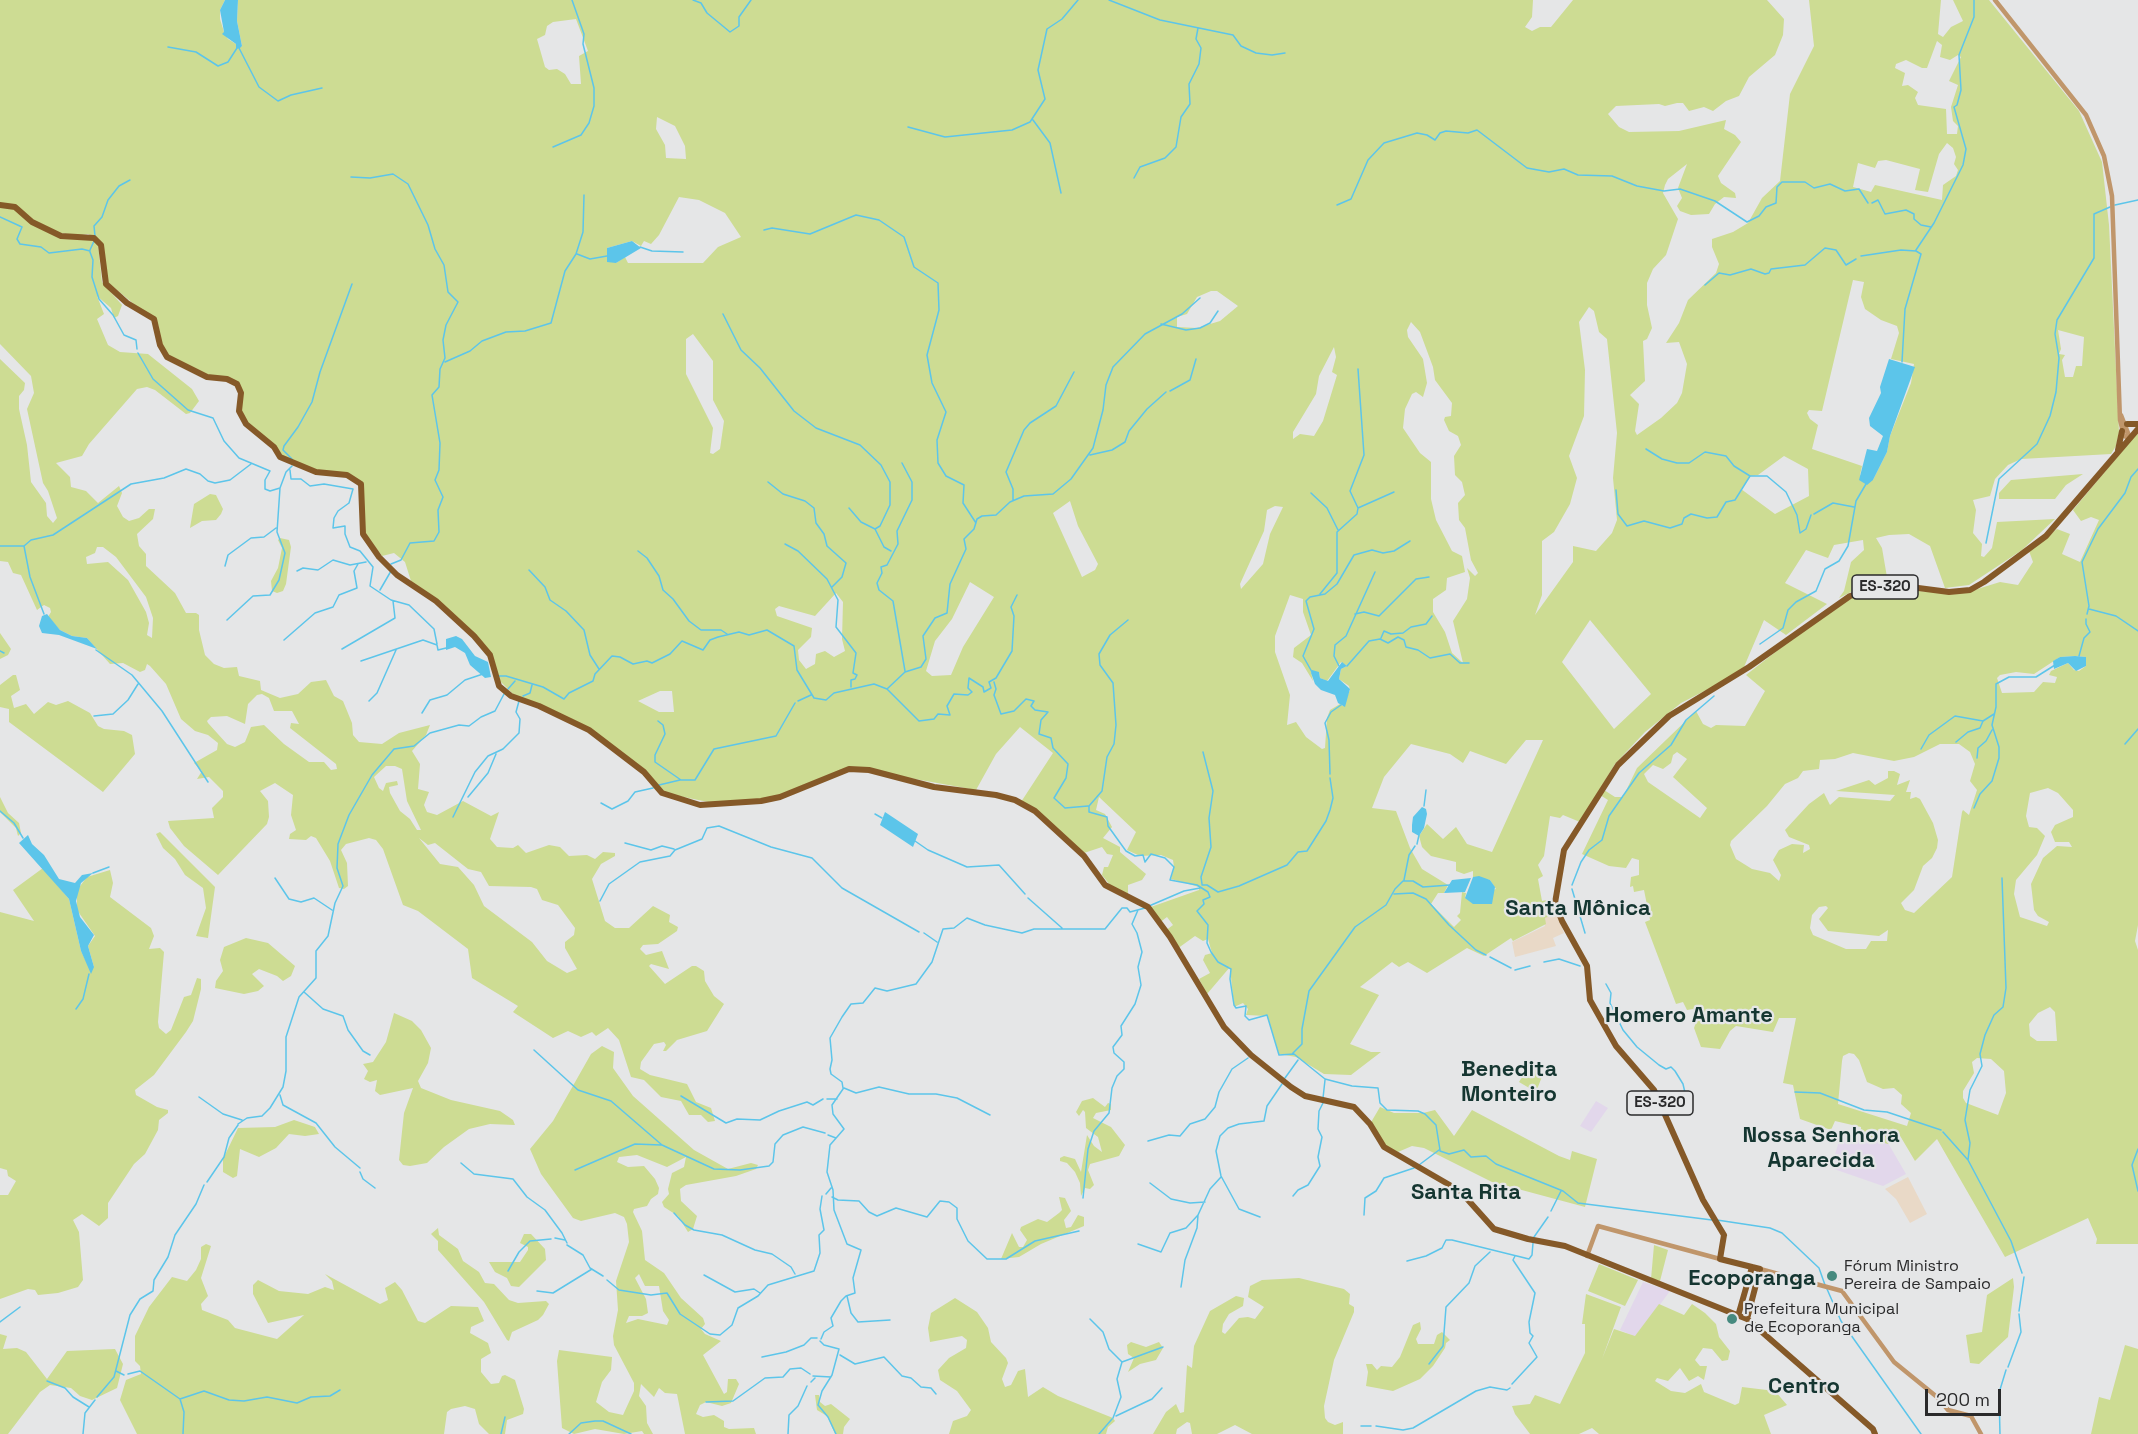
<!DOCTYPE html>
<html>
<head>
<meta charset="utf-8">
<style>
	body { margin:0 }
	#map { position:relative; width:2138px; height:1434px; overflow:hidden; background:#e5e6e7; font-family:"Space Grotesk",sans-serif }
	canvas { display:block }
	.scale { position:absolute; left:1925px; top:1389px; width:76px; height:27px; box-sizing:border-box; border:3px solid #2a2a2b; border-top:0; padding-left:8px; font-size:18px; line-height:21px; white-space:nowrap; color:#2a2a2b; -webkit-text-stroke:4px #e5e6e7; paint-order:stroke }
</style>
</head>
<body>
<div id="map">
<canvas width="2138" height="1434"></canvas>
<div class="scale">200 m</div>
</div>
<script>
const context = document.querySelector('canvas').getContext('2d');
context.lineJoin = 'round';
function fillPath(path, color) {
  context.fillStyle = color;
  context.fill(path, 'evenodd');
}
function poly(rows) {
  const path = new Path2D();
  for (const r of rows) {
    path.moveTo(r[0], r[1]);
    for (let i = 2; i < r.length; i += 2) path.lineTo(r[i], r[i + 1]);
  }
  return path;
}
function stroke(path, color, width, dash) {
  context.strokeStyle = color;
  context.lineWidth = width;
  context.lineCap = dash ? 'butt' : 'round';
  context.setLineDash(dash || []);
  context.stroke(path);
}
function label(font, color, halo, rows, align = 'center') {
  context.font = font + ' "Space Grotesk",sans-serif';
  context.lineWidth = 4.5;
  context.setLineDash([]);
  context.textBaseline = 'middle';
  context.strokeStyle = halo;
  context.fillStyle = color;
  for (const [text, x, y, turn = 0] of rows) {
    context.save();
    context.translate(x, y);
    context.rotate((+turn || 0) * Math.PI / 180);
    context.textAlign = isNaN(turn) ? turn : align;
    if (halo) context.strokeText(text, 0, 0);
    context.fillText(text, 0, 0);
    context.restore();
  }
}
const industrial = poly([
	[1556,912,1564,933,1553,938,1556,946,1515,957,1512,942,1545,926,1543,919],
	[1908,1177,1927,1214,1910,1223,1896,1199,1885,1189]
]);
const education = poly([
	[1596,1101,1608,1108,1591,1132,1580,1126],
	[1842,1131,1888,1143,1906,1174,1883,1186,1831,1168],
	[1643,1282,1670,1291,1636,1337,1620,1330]
]);
const green = poly([
	[0,0,225,0,220,10,220,19,224,32,228,39,236,44,236,49,242,46,237,21,238,0,1533,0,1532,17,1525,27,1532,31,1540,27,1551,27,1573,0,1767,0,1784,19,1783,35,1775,55,1749,77,1739,96,1726,101,1713,111,1704,107,1689,111,1683,103,1677,103,1665,106,1659,104,1616,106,1608,114,1619,127,1629,132,1679,131,1726,120,1724,129,1735,135,1741,142,1718,176,1721,183,1735,193,1736,198,1724,197,1715,204,1709,214,1691,215,1680,211,1677,206,1682,198,1678,188,1687,164,1668,179,1665,185,1663,193,1678,219,1666,255,1653,269,1647,283,1647,305,1652,328,1647,339,1643,341,1645,381,1630,395,1639,404,1635,431,1637,435,1661,418,1677,403,1682,393,1687,364,1679,342,1666,343,1679,323,1688,300,1716,273,1719,264,1712,247,1712,239,1733,232,1748,223,1762,198,1780,181,1790,94,1814,46,1809,0,1941,0,1938,34,1943,37,1951,27,1963,21,1953,0,1989,0,2079,111,2102,162,2109,225,2119,432,2116,446,2111,454,2021,459,2008,465,1995,479,1990,496,1973,500,1976,510,1973,533,1982,544,1981,556,1984,557,1992,548,1997,522,2055,519,2022,550,1969,585,1945,588,1930,546,1909,534,1889,535,1876,538,1882,548,1888,583,1859,588,1839,598,1844,591,1851,562,1864,550,1863,540,1834,545,1828,558,1806,550,1785,583,1827,604,1786,635,1764,620,1744,667,1726,680,1681,703,1645,732,1615,764,1580,822,1563,815,1560,818,1550,816,1544,856,1538,865,1543,876,1538,879,1542,901,1551,899,1557,913,1545,918,1546,924,1513,941,1511,938,1484,956,1467,948,1427,973,1408,962,1399,967,1392,962,1360,987,1379,995,1350,1044,1371,1052,1381,1052,1351,1075,1324,1074,1296,1057,1279,1054,1267,1016,1246,1015,1248,1009,1243,1003,1234,1007,1230,967,1207,994,1199,979,1210,973,1203,960,1205,955,1212,953,1208,939,1203,941,1195,936,1177,949,1165,931,1173,925,1167,917,1159,923,1148,908,1199,890,1199,887,1171,879,1174,867,1173,860,1161,855,1140,856,1127,850,1136,832,1099,797,1096,810,1105,814,1112,827,1103,838,1120,847,1120,852,1146,874,1142,880,1128,885,1128,894,1110,885,1102,875,1104,867,1108,867,1113,855,1107,854,1102,847,1084,853,1021,802,1053,753,1020,727,996,754,976,790,854,768,773,798,713,803,664,793,606,740,513,694,499,680,485,647,411,581,405,562,394,553,382,556,362,529,361,489,354,479,322,472,285,458,256,434,242,414,239,385,185,368,162,350,158,324,106,281,104,254,94,237,88,234,69,237,34,222,19,208,0,204],
	[576,19,588,51,579,56,581,84,571,84,565,74,557,69,549,70,545,67,537,39,545,35,547,26,553,22],
	[1937,41,1942,45,1940,57,1950,60,1958,55,1961,57,1949,81,1958,85,1951,107,1953,121,1958,126,1957,134,1947,134,1946,109,1918,105,1915,98,1918,92,1908,85,1902,86,1905,73,1895,68,1896,64,1906,60,1922,68,1927,68],
	[657,117,675,126,685,146,686,159,666,158,665,145,656,129],
	[1947,143,1953,148,1956,157,1954,164,1958,170,1956,176,1943,185,1942,200,1875,185,1871,192,1853,187,1858,163,1875,168,1878,161,1886,160,1920,169,1915,190,1928,192,1939,154],
	[679,197,699,200,725,213,741,237,718,247,703,263,628,263,625,257,616,263,607,248,632,241,641,246,644,241,651,244,659,235],
	[1853,280,1864,282,1861,297,1865,309,1881,320,1897,326,1899,333,1891,359,1914,364,1911,383,1890,436,1887,452,1873,480,1860,475,1862,466,1812,449,1818,425,1810,419,1807,413,1809,410,1822,411],
	[1211,291,1217,291,1238,306,1220,321,1197,328,1177,327,1177,317,1187,314,1197,297],
	[1589,307,1594,311,1599,332,1607,339,1617,433,1613,478,1617,520,1612,533,1596,551,1573,546,1573,562,1535,615,1542,595,1542,541,1554,532,1570,504,1577,478,1569,456,1584,416,1585,370,1579,322],
	[1411,322,1420,332,1433,367,1435,380,1452,403,1451,416,1445,417,1444,420,1449,431,1458,436,1461,445,1454,456,1455,475,1462,482,1465,495,1458,503,1459,520,1465,528,1471,560,1478,573,1475,576,1467,568,1470,578,1467,599,1453,621,1463,663,1452,653,1445,632,1433,612,1433,599,1446,590,1447,578,1465,572,1462,556,1452,551,1436,520,1431,499,1431,462,1420,453,1403,428,1405,409,1412,394,1416,392,1423,397,1427,383,1423,359,1408,337,1407,330],
	[2058,330,2084,337,2082,366,2076,366,2073,377,2065,377,2062,360,2065,355,2059,354,2061,349],
	[693,334,713,361,713,400,724,421,720,449,713,454,710,453,713,428,686,374,686,339],
	[1334,347,1336,357,1332,372,1337,375,1323,421,1314,436,1300,434,1293,439,1293,432,1316,394,1319,376],
	[1784,456,1808,469,1809,496,1775,514,1741,489,1751,476,1758,475],
	[1070,501,1078,526,1098,564,1095,570,1082,577,1053,513],
	[1275,506,1283,507,1270,534,1263,564,1241,589,1240,584,1264,531,1267,510],
	[970,582,994,597,963,647,951,675,932,676,926,671,935,641,952,619],
	[836,593,843,602,842,639,845,651,834,657,825,651,816,654,815,664,806,669,799,660,798,650,811,637,812,628,777,616,775,609,779,606,815,616],
	[1290,595,1303,599,1303,612,1311,635,1294,648,1293,657,1302,663,1313,681,1311,672,1319,672,1320,678,1327,681,1341,662,1347,666,1341,669,1339,679,1349,686,1350,690,1343,706,1340,704,1330,710,1327,718,1325,748,1322,749,1306,737,1296,722,1287,725,1290,695,1275,652,1275,636],
	[1590,620,1651,694,1614,729,1562,662],
	[660,691,672,691,674,712,659,712,638,701],
	[1526,740,1543,740,1492,852,1467,844,1456,827,1443,839,1427,824,1419,836,1422,847,1431,856,1456,862,1456,871,1464,874,1473,871,1473,877,1490,880,1496,889,1465,898,1466,893,1462,892,1460,913,1457,916,1461,920,1454,927,1431,904,1438,893,1444,893,1448,885,1422,869,1410,848,1396,811,1372,808,1384,777,1411,744,1450,754,1463,763,1470,751,1506,764],
	[0,206,9,206,50,232,87,236,98,244,102,282,122,305,118,316,114,318,111,308,97,296,104,314,97,319,108,345,120,352,148,354,192,389,199,401,190,413,186,414,155,390,147,387,137,389,89,444,82,456,56,463,70,477,71,487,86,491,98,503,119,486,122,493,117,506,123,517,129,521,139,518,149,509,155,509,153,519,137,534,139,546,146,554,146,566,175,593,186,613,196,613,199,615,199,630,205,655,214,664,224,668,237,667,239,676,260,681,261,690,280,698,298,694,311,682,326,680,334,696,343,701,352,723,353,735,359,742,382,744,399,733,430,725,426,735,412,751,420,764,418,789,429,792,424,805,427,812,437,815,463,801,491,816,499,812,490,839,497,847,513,848,518,845,526,853,549,845,560,847,569,856,587,855,595,859,603,852,615,853,615,856,601,864,592,879,605,921,615,928,629,928,653,906,670,915,669,922,678,927,677,931,658,944,643,945,640,949,646,955,662,951,669,969,651,964,649,966,665,984,692,966,696,966,704,971,705,981,714,996,724,1004,707,1031,677,1040,666,1051,663,1051,666,1045,664,1042,654,1044,641,1062,640,1069,650,1075,687,1084,696,1102,711,1108,715,1121,708,1122,701,1115,689,1115,681,1101,661,1097,644,1080,631,1077,619,1040,608,1028,596,1036,592,1032,581,1037,568,1031,553,1038,513,1012,518,1006,472,978,468,949,418,911,403,905,383,849,376,840,369,838,346,844,341,850,347,863,348,886,344,889,339,888,330,861,316,838,311,836,306,840,289,839,290,834,296,830,291,815,293,795,275,783,260,791,268,801,269,817,267,824,218,875,184,846,170,828,168,821,214,818,212,808,223,797,223,791,209,777,197,779,202,771,194,763,217,750,218,743,208,735,195,731,181,719,166,684,150,666,147,664,145,670,140,672,123,663,110,664,87,638,72,636,60,630,48,617,51,612,50,608,44,605,37,610,21,575,13,573,8,562,0,561,0,359,25,383,24,390,19,396,19,409,27,445,31,482,46,503,47,516,53,523,57,518,48,491,43,483,27,409,34,393,31,376,0,344],
	[97,547,103,547,116,557,146,597,153,618,152,638,147,635,149,623,146,612,128,580,108,562,87,564,86,557,95,553],
	[262,694,269,698,274,711,292,711,299,724,291,723,290,728,336,764,337,769,331,770,324,762,309,762,284,744,264,725,251,727,245,742,235,747,227,744,208,723,207,721,211,717,227,716,245,724,248,704,257,695],
	[386,766,395,766,402,769,407,801,421,830,417,830,410,819,400,811,390,793,389,787,398,785,397,781,386,783,383,791,379,788,374,777],
	[419,838,428,845,435,843,468,869,481,872,489,886,531,887,537,889,542,900,558,905,575,928,574,935,565,942,565,948,577,969,567,973,547,961,532,942,484,906,474,885,458,867,440,864],
	[2138,432,2138,925,2135,941,2138,950,2138,1244,2096,1244,2097,1239,2088,1218,2005,1257,1937,1139,1915,1161,1899,1134,1888,1144,1861,1136,1861,1127,1835,1121,1831,1130,1800,1119,1793,1085,1783,1083,1796,1018,1779,1018,1773,1032,1736,1026,1730,1031,1720,1049,1701,1047,1694,1028,1699,1014,1693,1009,1687,1010,1683,1002,1676,1004,1645,922,1650,920,1644,890,1634,892,1633,886,1630,887,1631,877,1639,875,1639,860,1632,858,1626,868,1609,866,1582,854,1608,800,1600,795,1604,790,1615,797,1623,797,1637,768,1696,711,1703,724,1711,728,1716,725,1745,726,1765,691,1746,675,1829,610,1860,592,1894,589,1931,592,1971,591,2000,582,2018,585,2033,562,2029,551,2057,529,2070,534,2062,554,2080,562,2099,520,2091,517,2081,521,2073,510],
	[2076,656,2086,657,2086,666,2079,671,2074,670,2068,663,2051,671,2049,675,2057,677,2055,683,2043,682,2034,692,2002,693,1997,678,2000,675,2016,672,2034,674,2060,657],
	[1940,744,1959,744,1970,752,1975,764,1970,781,1977,790,1969,815,1963,810,1962,812,1952,877,1914,913,1905,910,1901,903,1914,890,1923,866,1932,858,1937,848,1938,840,1933,823,1920,799,1916,797,1910,799,1911,792,1906,792,1910,780,1897,785,1900,774,1894,771,1888,771,1888,778,1875,785,1869,780,1836,791,1895,795,1890,801,1839,797,1830,805,1824,793,1809,804,1785,830,1789,837,1809,845,1810,849,1803,853,1804,845,1792,844,1779,850,1773,860,1781,875,1779,881,1770,873,1752,869,1736,859,1730,845,1731,841,1767,806,1785,784,1798,778,1803,771,1819,769,1820,760,1835,759,1853,753,1894,761,1914,757],
	[1677,752,1687,759,1673,777,1707,808,1700,818,1648,782,1644,774,1653,765,1663,769,1671,763,1673,755],
	[2048,788,2058,793,2073,810,2073,817,2055,825,2051,832,2055,842,2069,842,2072,847,2057,846,2043,858,2031,884,2034,910,2038,916,2049,922,2047,926,2020,917,2014,894,2016,880,2037,855,2045,836,2037,828,2029,827,2026,816,2030,793],
	[1826,906,1828,908,1819,919,1828,931,1879,936,1888,930,1887,941,1871,941,1866,949,1846,949,1813,935,1810,928,1812,915,1819,907],
	[2050,1007,2055,1012,2057,1041,2037,1041,2030,1036,2029,1024,2038,1013],
	[1849,1053,1854,1054,1859,1060,1867,1082,1883,1089,1894,1088,1902,1095,1901,1104,1911,1113,1907,1126,1838,1104,1842,1061,1843,1056],
	[1977,1058,1991,1059,2004,1071,2006,1093,1998,1115,1966,1103,1963,1098,1963,1091,1974,1073,1972,1062],
	[2083,474,2066,485,2055,499,1999,499,1999,493,2011,480],
	[210,494,216,495,223,509,221,514,216,520,202,521,190,528,194,504],
	[280,538,289,540,291,547,286,584,283,591,277,593,272,591,271,581,278,568,282,548,278,540],
	[0,633,11,649,8,655,0,659],
	[13,675,16,675,20,690,11,696,14,708,26,704,34,714,48,702,56,705,68,701,90,713,98,726,104,729,124,731,132,735,135,754,103,792,9,722,9,709,0,707,0,685],
	[0,797,8,813,19,823,21,833,18,836,16,828,0,812],
	[160,832,215,887,208,938,196,936,206,908,203,888,185,875,175,859,163,848,156,834],
	[43,868,69,899,81,951,88,965,94,967,88,946,95,936,77,910,77,890,87,877,110,870,113,883,110,897,151,928,154,936,149,949,160,948,164,952,158,1022,159,1028,166,1034,171,1030,184,997,191,995,197,978,201,979,201,989,193,1021,186,1032,154,1075,135,1090,136,1095,157,1107,168,1110,168,1113,159,1120,158,1130,145,1154,134,1164,108,1203,108,1218,99,1226,82,1214,73,1220,79,1232,83,1280,78,1287,58,1293,38,1295,35,1290,28,1289,0,1299,0,1195,8,1195,16,1181,8,1176,7,1170,0,1168,0,912,34,921,13,890],
	[246,938,268,943,295,966,291,976,283,981,277,976,259,969,252,974,264,986,258,991,244,994,215,988,216,981,223,971,220,960,224,947],
	[394,1013,412,1021,421,1030,431,1048,428,1063,418,1081,421,1088,451,1100,500,1111,513,1120,515,1125,490,1124,469,1129,444,1147,427,1163,410,1166,403,1165,399,1160,404,1113,413,1088,380,1095,375,1091,377,1080,370,1082,364,1079,368,1071,363,1064,373,1062,386,1042],
	[602,1046,614,1052,613,1068,633,1096,694,1150,728,1169,751,1163,758,1165,756,1169,736,1176,686,1185,680,1189,681,1201,697,1216,693,1229,688,1232,678,1216,664,1207,662,1202,669,1194,668,1189,672,1173,684,1167,686,1157,667,1167,637,1155,619,1157,617,1162,628,1167,644,1166,655,1179,659,1188,658,1194,651,1199,647,1206,634,1209,633,1212,642,1231,645,1260,664,1273,681,1298,703,1318,705,1324,701,1329,705,1334,721,1341,703,1355,724,1394,727,1392,728,1379,736,1379,739,1384,731,1403,722,1406,706,1402,700,1405,696,1414,703,1417,714,1415,724,1421,724,1427,729,1429,754,1428,756,1434,685,1434,677,1394,665,1393,659,1388,654,1397,641,1384,639,1396,646,1406,647,1423,653,1434,644,1434,642,1431,624,1434,595,1429,574,1434,562,1428,557,1361,559,1350,612,1357,611,1370,602,1382,596,1402,609,1412,623,1415,634,1391,634,1383,614,1345,613,1336,618,1310,616,1281,629,1242,627,1224,624,1217,615,1213,581,1221,573,1218,541,1174,530,1149,553,1121,591,1054],
	[639,1274,645,1286,659,1286,663,1311,669,1320,667,1325,638,1319,626,1323,629,1316,642,1316,648,1313,646,1299,635,1278],
	[1529,1066,1543,1074,1536,1092,1519,1082],
	[1093,1098,1105,1107,1108,1103,1111,1104,1111,1110,1096,1113,1093,1118,1111,1127,1125,1145,1119,1156,1090,1164,1088,1170,1094,1185,1090,1189,1085,1188,1081,1196,1080,1183,1075,1172,1067,1163,1060,1161,1060,1158,1064,1156,1075,1159,1081,1172,1087,1135,1094,1146,1102,1152,1098,1137,1086,1128,1085,1112,1083,1110,1079,1116,1076,1112,1082,1101],
	[1380,1107,1394,1113,1423,1113,1435,1110,1454,1136,1472,1110,1559,1156,1570,1160,1572,1151,1597,1159,1585,1207,1492,1182,1424,1148,1412,1146,1398,1152,1385,1146,1370,1124],
	[294,1120,315,1127,319,1134,305,1136,289,1134,276,1148,259,1157,240,1149,237,1176,233,1178,223,1172,223,1159,238,1128,275,1127],
	[1059,1197,1065,1198,1071,1211,1064,1220,1066,1228,1071,1227,1078,1215,1084,1217,1084,1226,1041,1244,1019,1257,1001,1259,1012,1233,1019,1247,1023,1247,1027,1240,1020,1230,1021,1227,1038,1219,1047,1222,1059,1213,1062,1210],
	[438,1228,439,1235,458,1249,463,1261,479,1272,485,1283,494,1284,509,1300,518,1303,546,1301,549,1304,543,1315,538,1320,512,1332,509,1341,507,1340,484,1302,438,1250,438,1241,431,1234],
	[524,1234,531,1234,545,1249,546,1260,519,1287,511,1286,507,1278,495,1272,489,1262,520,1262,528,1250,528,1247,520,1243],
	[206,1244,211,1246,201,1278,208,1296,201,1304,202,1310,228,1320,235,1328,277,1339,304,1315,268,1323,253,1294,253,1285,258,1280,279,1291,308,1294,325,1287,334,1290,332,1281,325,1274,380,1304,388,1300,385,1288,395,1282,402,1290,418,1321,425,1323,451,1306,478,1307,484,1321,471,1327,470,1333,488,1343,491,1353,481,1359,481,1372,491,1384,499,1383,502,1376,505,1375,515,1380,524,1409,523,1414,507,1420,505,1434,489,1434,479,1424,475,1409,465,1406,451,1409,447,1412,444,1434,137,1434,120,1400,126,1380,141,1374,140,1366,135,1361,135,1336,149,1307,172,1277,187,1281,196,1270,201,1259,201,1247],
	[1654,1245,1668,1250,1660,1281,1651,1279],
	[1599,1264,1638,1280,1625,1306,1588,1291],
	[1299,1278,1344,1289,1350,1294,1349,1304,1354,1307,1354,1312,1334,1360,1324,1406,1325,1418,1328,1422,1335,1425,1343,1422,1343,1434,1252,1434,1235,1425,1217,1434,1192,1434,1190,1423,1187,1422,1177,1429,1176,1434,1153,1434,1166,1412,1176,1404,1180,1413,1184,1412,1187,1365,1192,1368,1194,1346,1210,1311,1236,1296,1244,1298,1243,1306,1229,1314,1223,1324,1222,1332,1225,1334,1239,1318,1248,1317,1255,1319,1264,1307,1248,1297,1250,1286,1262,1280],
	[2013,1278,2014,1287,2008,1337,1979,1364,1970,1363,1966,1335,1982,1332,1987,1295],
	[1586,1294,1621,1307,1602,1359,1614,1329,1635,1336,1659,1304,1684,1315,1692,1304,1705,1313,1716,1324,1719,1337,1730,1351,1728,1360,1722,1361,1712,1349,1703,1348,1695,1360,1700,1366,1707,1366,1704,1380,1698,1376,1689,1381,1680,1368,1668,1381,1657,1378,1655,1381,1671,1391,1685,1393,1701,1384,1704,1392,1735,1405,1739,1403,1742,1387,1775,1391,1787,1405,1764,1415,1771,1434,1599,1434,1592,1428,1579,1434,1530,1434,1515,1414,1512,1406,1530,1404,1535,1395,1560,1404,1585,1353,1585,1324,1582,1324],
	[955,1298,977,1312,988,1328,991,1342,1006,1358,1008,1363,1002,1379,1005,1387,1011,1385,1018,1371,1025,1369,1028,1397,1043,1387,1058,1396,1113,1418,1115,1421,1108,1427,1106,1434,949,1434,953,1421,967,1416,971,1410,957,1391,940,1380,938,1370,949,1358,966,1348,967,1340,962,1336,930,1342,928,1328,931,1313],
	[1420,1322,1421,1329,1416,1339,1418,1344,1434,1344,1437,1335,1442,1332,1450,1340,1446,1343,1445,1348,1433,1366,1420,1379,1393,1391,1366,1386,1368,1372,1366,1364,1372,1364,1377,1370,1381,1366,1392,1367,1400,1357,1413,1325],
	[0,1334,7,1336,3,1349,17,1348,26,1352,47,1379,67,1351,115,1349,123,1364,117,1388,92,1400,80,1396,71,1388,50,1385,40,1392,8,1434,0,1434],
	[1131,1342,1146,1347,1159,1342,1163,1348,1156,1360,1140,1364,1128,1372,1134,1358,1128,1354,1127,1345],
	[2125,1345,2138,1349,2138,1434,2091,1434,2099,1397,2110,1400],
	[815,1395,819,1395,820,1402,825,1406,831,1404,850,1419,844,1427,843,1434,835,1434,827,1416,817,1410]
]);
const water = poly([
	[225,0,238,0,237,21,242,46,240,48,236,49,236,44,222,34,224,32,220,10],
	[632,241,641,248,616,263,607,262,607,248],
	[1889,359,1915,367,1890,436,1887,452,1873,480,1867,485,1859,480,1867,449,1877,451,1883,436,1870,426,1869,418,1881,393,1880,387],
	[47,614,60,630,72,636,87,638,97,649,59,635,42,633,39,626,42,616],
	[456,636,462,639,475,656,488,662,491,677,485,678,470,665,465,653,455,647,446,650,446,639],
	[2075,656,2086,657,2086,666,2076,671,2068,663,2054,669,2053,661,2060,657],
	[1342,662,1347,666,1341,669,1339,679,1350,689,1345,707,1338,703,1335,695,1321,690,1315,684,1311,673,1312,670,1319,672,1320,678,1328,681],
	[1422,807,1426,809,1427,814,1424,828,1419,836,1412,832,1412,825,1413,817],
	[885,812,918,834,913,847,880,825],
	[28,835,32,844,44,855,59,879,75,883,82,875,93,873,81,883,76,901,80,917,94,935,88,946,94,967,91,974,81,951,69,899,19,843],
	[1479,876,1490,880,1495,887,1492,904,1473,904,1465,898,1473,877],
	[1471,878,1465,892,1444,893,1452,880]
]);
const stream = poly([
	[693,0,701,3,707,13,730,32,739,26,739,17,751,0],
	[1109,0,1160,20,1233,35,1241,46,1256,53,1272,55,1285,53],
	[168,47,196,52,218,66,228,62,237,48],
	[239,48,259,87,278,101,291,95,322,88],
	[1033,120,1050,143,1061,193],
	[908,127,945,137,1012,130,1030,122,1045,99,1038,70,1047,29,1062,19,1078,0],
	[553,147,581,135,589,123,594,106,594,88,583,44,584,34,572,0],
	[351,177,370,178,393,174,408,184,428,225,435,249,444,265,448,292,458,302,446,325,443,340,445,358,440,369,439,387,432,395,440,443,439,470,435,480,443,497,438,510,439,532,434,541,410,543,401,560,391,564],
	[1134,178,1140,167,1165,158,1176,147,1181,117,1190,104,1189,84,1199,64,1201,48,1196,39,1198,28],
	[1872,203,1878,200,1885,214,1906,210,1914,214,1914,219,1921,225,1931,227],
	[1337,205,1351,199,1368,160,1384,143,1417,133,1427,135,1435,140,1440,133,1446,131,1468,133,1477,130,1527,168,1549,172,1564,169,1578,175,1612,176,1637,186,1664,191,1680,189,1715,201,1747,222,1759,216,1766,207,1776,203,1777,187,1782,182,1805,182,1814,188,1830,184,1845,191,1859,189,1868,203],
	[2115,205,2138,200],
	[0,217,22,227,17,239,20,244,41,247,49,253,82,249,90,251],
	[764,230,772,228,810,234,856,215,879,220,904,237,914,267,938,283,939,310,927,355,932,383,946,412,937,440,938,463,946,476,964,485,963,503,976,523],
	[95,236,94,226,102,217,108,200,119,186,130,180],
	[640,247,652,251,683,252],
	[90,250,94,241],
	[1916,250,1934,223,1963,165,1966,149,1954,107,1957,105,1961,90,1959,55,1974,17,1974,0],
	[90,252,93,260,92,277,99,299,113,315,124,335,136,340,137,349],
	[577,254,590,259,607,256],
	[1861,256,1901,250,1916,251,1921,254,1905,309,1902,362],
	[1705,285,1719,273,1730,275,1751,269,1765,274,1769,273,1771,269,1805,265,1825,248,1836,250,1846,265,1856,259],
	[723,314,741,350,760,368,794,411,816,428,860,445,881,465,890,482,890,505,880,526,875,529],
	[1161,324,1186,330,1200,328,1210,323,1218,311],
	[138,353,153,379,179,402,188,410,213,418,224,441,239,458,270,471,265,480,265,489,270,491,280,488],
	[445,362,470,351,482,341,506,332,525,331,551,323,565,271,576,254,583,232,584,195],
	[1358,369,1364,455,1350,491,1358,508],
	[1170,391,1190,380,1196,359],
	[1646,449,1662,459,1677,463,1689,463,1705,452,1726,456,1734,466,1750,476,1767,476,1786,492,1797,515,1800,533,1806,529,1811,515],
	[1090,455,1112,450,1125,442,1129,431,1147,409,1166,392],
	[292,459,283,450,284,446,298,427,312,402,320,372,352,284],
	[902,463,912,482,912,500,897,531,898,544,887,565,881,567,882,573,877,583,879,590,893,601,905,671],
	[290,470,291,479,301,479,310,486,324,484,353,489,349,503,338,511,334,518,333,528,345,526,345,534,350,547,360,551,373,567,370,586,391,600,409,605,434,629,437,644],
	[768,482,783,494,805,501,814,508,816,523,824,534,827,546,846,563,842,577,832,587],
	[1616,490,1618,514,1627,526,1644,521,1670,528,1682,524,1684,518,1691,514,1707,518,1717,517,1726,502,1735,500,1750,476],
	[1311,493,1327,508,1338,530],
	[1013,500,1013,489,1006,472,1024,430,1030,423,1056,406,1074,372],
	[849,508,861,522,875,529,884,547,891,551],
	[1814,514,1833,503,1854,507],
	[1986,543,1999,479,2037,444,2050,416,2056,392,2059,358,2055,334,2057,320,2094,258,2094,214,2110,207],
	[785,544,798,551,827,579,838,600,836,627,856,653,853,673,857,675,855,679,851,680,851,687],
	[0,546,24,546,31,540,53,535,131,484,164,478,186,469,200,474,208,481,215,483,230,480,251,464],
	[24,546,30,577,44,614],
	[638,551,647,558,659,576,663,590,673,599,689,621,701,630,721,630,727,634],
	[225,566,228,555,251,538,264,537,276,528],
	[529,570,545,587,550,600,566,611,584,630,590,655,599,669],
	[297,571,303,568,318,570,333,560,350,565,366,562],
	[380,590,391,571],
	[1320,594,1337,573,1337,532,1357,514,1358,508,1394,492],
	[2089,609,2116,616,2138,631],
	[1355,614,1364,612,1379,616,1416,579,1429,577],
	[2087,614,2089,606,2082,562,2098,529,2125,493,2131,477,2138,469],
	[227,620,253,596,270,595,279,580,285,553,277,532,280,488,286,472,292,466],
	[1381,638,1384,631,1391,634,1403,633,1411,627,1426,624,1432,616],
	[284,640,315,613,333,607,339,595,357,588,354,571,358,564],
	[1760,644,1783,628,1788,610,1796,602,1816,591,1825,569,1839,561,1848,546,1856,501,1866,484],
	[342,649,395,618,393,601],
	[96,650,132,675,162,711,208,782],
	[0,651,4,653],
	[2079,656,2084,638,2090,632,2086,624,2086,619],
	[361,661,423,640,437,645,438,650,446,648],
	[1339,666,1334,656,1335,645,1346,636,1375,572],
	[1347,666,1369,641,1380,639,1388,643,1398,637,1404,640,1406,647,1418,650,1430,658,1450,654,1460,663,1469,663],
	[1312,672,1303,656,1314,629,1306,601,1310,597,1325,594,1337,584,1354,555,1372,550,1383,553,1394,551,1410,541],
	[498,676,506,676,543,687,564,699,569,693,593,681,595,674,612,656,620,657,633,664,647,661,652,663,670,654,682,641,703,650,710,640,718,637,739,632,749,635,767,630,794,646,797,670,814,698,826,700,834,693,874,684,887,689,919,721,934,719,938,714,950,715,947,706,954,694,968,695,972,692,968,688,969,678,983,687,984,692,991,688,989,682,996,678,1012,651,1014,616,1011,607,1017,595],
	[994,682,996,689,994,695,1001,714,1014,711,1026,699,1034,701,1031,706,1035,710,1048,712,1041,720,1039,734,1051,738,1053,748,1068,764,1066,778,1054,798,1065,808,1088,806],
	[508,689,515,681],
	[887,689,905,672,921,667,926,659,923,636,935,618,947,613,950,584,966,549,964,539,974,529,977,519,982,516,996,515,1010,502,1024,496,1053,494,1071,479,1093,448,1103,410,1106,385,1113,367,1145,334,1182,314,1200,298],
	[523,696,530,693,532,685],
	[369,701,377,693,396,650],
	[798,701,811,695],
	[422,713,430,700,447,695,465,680,483,674],
	[94,716,113,714,128,700,138,684],
	[658,721,663,725,665,734,655,755,655,762,681,780,695,780,714,749,776,736,795,703],
	[1956,742,1968,732,1980,728,1983,721,1994,714],
	[2125,744,2138,729],
	[1921,749,1929,735,1955,716,1983,721],
	[1977,758,1978,748,1986,741,1992,730],
	[1330,774,1329,740,1325,723,1331,712,1341,705],
	[659,785,680,780],
	[468,797,488,773,496,754],
	[601,803,612,809,628,801,635,792,653,788],
	[1089,806,1089,812,1107,817,1108,826,1126,851,1135,856,1143,855,1145,862,1151,854,1165,858,1174,867,1170,880,1197,885,1208,892,1210,897,1203,900,1204,904,1197,911,1208,925,1207,943,1211,952,1218,962,1231,969,1230,979,1234,1005,1236,1008,1246,1006,1245,1016,1249,1020,1267,1015,1279,1055,1294,1054,1325,1079,1352,1086,1378,1088,1380,1103,1387,1110,1418,1111,1425,1114,1436,1125,1440,1150],
	[1089,806,1102,791,1107,757,1114,744,1116,725,1113,683,1100,665,1099,654,1110,635,1128,620],
	[1424,806,1426,790],
	[1974,808,1980,794,1992,781,1999,758,1999,747,1992,725,1996,707,1996,684,2009,677,2036,677,2055,665],
	[0,811,14,823,23,838],
	[875,814,882,818],
	[453,817,475,772,488,756,503,749,519,733,520,719,516,712,519,701],
	[915,841,928,850,967,867,999,865,1025,894],
	[625,843,651,850,662,846,674,849],
	[1417,844,1419,835],
	[93,873,109,867],
	[275,878,289,899,301,902,314,898,332,910],
	[1404,880,1409,855,1415,846],
	[1202,884,1201,877,1211,847,1209,818,1213,791,1203,752],
	[1202,885,1207,885,1218,892,1239,886,1287,865,1298,852,1307,851,1326,821,1330,810,1333,798,1330,778],
	[1572,885,1581,862,1589,850,1602,840,1609,816,1639,773,1671,745,1686,720,1714,696],
	[1572,889,1585,933],
	[1394,894,1413,893,1426,899,1449,925,1476,950,1486,955],
	[1028,898,1062,928],
	[600,901,609,884,640,862,670,856,675,850,702,839,707,828,719,826,771,847,812,858,842,888,919,932],
	[1149,906,1184,891,1200,888],
	[924,933,937,942],
	[1490,957,1511,968],
	[1544,962,1559,959,1580,966],
	[1515,970,1530,966],
	[1606,984,1611,993,1610,1003,1623,1030,1637,1047,1659,1065,1666,1069,1671,1067,1675,1071,1683,1084,1686,1097],
	[304,992,323,1009,343,1016,348,1030,363,1051,370,1055],
	[76,1009,83,999,89,974],
	[534,1050,578,1090,611,1101,662,1145,714,1169,740,1170,769,1166,773,1162,775,1144,783,1135,803,1127,825,1133],
	[1293,1053,1302,1044,1302,1029,1309,991,1355,927,1386,905,1395,889,1403,881,1413,881,1423,887,1450,885],
	[1285,1078,1298,1060],
	[843,1088,842,1082,831,1074,830,1069,832,1060,830,1038,842,1017,851,1004,863,1003,875,988,887,991,916,984,932,962,943,929,954,928,967,918,985,925,1022,933,1034,929,1105,929,1122,908,1127,908,1130,912,1145,908],
	[844,1088,856,1093,879,1087,909,1094,936,1094,957,1098,990,1115],
	[1795,1092,1820,1093,1864,1110,1887,1112,1941,1130],
	[280,1095,283,1105,316,1123,335,1147,360,1168],
	[681,1096,726,1123,737,1119,760,1120,779,1111,807,1102,813,1105,823,1099],
	[199,1097,223,1114,242,1120],
	[1323,1098,1325,1080],
	[827,1099,837,1099],
	[238,1124,247,1118,262,1116,270,1108,283,1087,286,1071,286,1037,299,997,316,978,316,951,328,936,335,903,343,886,337,868,338,844,349,815,372,775,394,749,414,746,430,733,459,725,469,726,481,717,495,711,504,694],
	[1943,1132,1968,1160,2011,1241,2022,1273],
	[828,1135,836,1138],
	[1148,1141,1169,1135,1180,1136,1190,1124,1205,1119,1215,1107,1219,1092,1232,1069,1248,1058],
	[2138,1149,2132,1165,2138,1191],
	[1440,1151,1449,1154,1464,1150,1471,1157,1486,1156,1496,1164,1563,1191,1578,1203,1712,1220],
	[1968,1160,1970,1143,1965,1120,1970,1090,1982,1066,1980,1054,1985,1035,1994,1015,2003,1007,2006,988,2002,878],
	[461,1163,474,1174,513,1179,527,1197,545,1210,562,1233,567,1243],
	[1419,1165,1439,1150],
	[575,1170,635,1144,661,1145],
	[360,1172,363,1179,375,1188],
	[207,1182,224,1157,229,1138,238,1125],
	[1150,1183,1171,1199,1190,1203,1205,1202],
	[826,1194,831,1188],
	[1293,1196,1298,1190,1308,1185,1320,1166,1318,1157,1322,1137,1318,1129,1319,1111,1323,1103],
	[832,1197,838,1200,859,1201,869,1212,877,1216,896,1208,927,1217,940,1201,949,1202,957,1208,957,1219,968,1241,987,1259,1006,1259,1035,1241,1079,1231],
	[1083,1198,1088,1149,1094,1131,1109,1113,1112,1088,1117,1076,1124,1069,1124,1062,1114,1053,1113,1047,1122,1035,1121,1026,1135,1004,1141,985,1138,967,1142,952,1137,933,1132,924,1138,910],
	[1551,1211,1561,1191],
	[674,1213,685,1225,694,1230,722,1235,755,1250,772,1254,791,1267,795,1274],
	[1364,1215,1365,1198,1376,1191,1384,1178,1414,1168],
	[1260,1217,1239,1209,1221,1176,1216,1151,1220,1136,1228,1128,1239,1124,1264,1121,1267,1106,1282,1084],
	[1717,1220,1770,1228,1782,1233,1819,1268,1825,1285],
	[1534,1237,1548,1217],
	[555,1238,565,1240],
	[1138,1244,1161,1252,1170,1233,1186,1228,1198,1215,1210,1189,1221,1177],
	[567,1245,583,1255,590,1268,603,1276],
	[1407,1261,1426,1256,1442,1248,1446,1240,1452,1240,1529,1259,1532,1255,1533,1243],
	[508,1271,519,1252,530,1241,551,1239],
	[704,1275,735,1292,754,1289,760,1293],
	[607,1280,619,1290,651,1295,667,1293,680,1314,710,1334,720,1335,732,1325,738,1308,758,1296,768,1285,814,1271,820,1253,819,1235,824,1230,820,1209,822,1196],
	[1181,1287,1185,1260,1197,1228,1198,1215],
	[1827,1289,1841,1321,1921,1434],
	[537,1291,553,1293,592,1269],
	[847,1296,851,1313,858,1322,890,1320],
	[2019,1311,2024,1277],
	[1090,1319,1103,1332,1109,1349,1122,1362],
	[0,1322,20,1307],
	[821,1339,824,1332,833,1326,831,1318,841,1301,846,1296,855,1293,853,1278,861,1250,847,1244,834,1210,833,1190,827,1172,830,1145,844,1129,833,1114,832,1105,843,1089],
	[820,1341,824,1345,839,1349,832,1375,822,1391,818,1405,828,1417,836,1434],
	[840,1355,855,1364,884,1357,902,1376,911,1378,921,1387,931,1388,936,1394],
	[762,1357,786,1352,804,1345,811,1338,817,1338],
	[1429,1364,1443,1346,1446,1307,1469,1283,1475,1266,1490,1252],
	[2008,1367,2021,1332,2019,1314],
	[116,1371,124,1375],
	[128,1374,140,1371,180,1399,184,1412,183,1434],
	[813,1376,831,1377],
	[47,1381,65,1388,73,1397,89,1407],
	[811,1382,815,1378],
	[1512,1384,1537,1357,1529,1343,1533,1336,1530,1333,1529,1322,1535,1293,1513,1260,1515,1256],
	[97,1397,114,1377,130,1315,140,1299,153,1291,154,1280,168,1257,175,1235,196,1204,204,1185],
	[180,1399,204,1391,229,1400,244,1401,267,1397,297,1403,311,1397,330,1396,340,1390],
	[706,1402,733,1401,765,1378,783,1377,790,1369,801,1368,810,1374],
	[1116,1416,1152,1399,1162,1388],
	[1113,1418,1121,1397,1117,1379,1122,1362,1163,1347],
	[1361,1426,1371,1426],
	[1376,1426,1403,1430,1413,1428,1476,1391,1490,1387,1507,1390,1510,1388],
	[83,1434,85,1413,95,1400],
	[501,1434,505,1417],
	[569,1434,581,1423,595,1421,603,1421,631,1434],
	[788,1434,789,1415,798,1406,807,1386],
	[1099,1434,1112,1419],
	[2000,1434,1999,1393,2006,1370]
]);
const minor = poly([
	[1995,0,2086,115,2104,156,2112,196,2120,420,2124,436,2130,438],
	[2121,415,2130,438],
	[1587,1256,1598,1226,1720,1259],
	[1760,1269,1842,1291,1894,1362,1937,1397,1948,1410,1971,1416,1981,1434]
]);
const major = poly([
	[0,205,15,207,32,222,61,236,94,238,101,245,106,284,127,303,154,319,160,345,167,357,207,377,227,379,237,384,241,393,239,411,246,424,274,447,280,457,316,472,347,475,361,484,363,534,379,557,397,575,436,601,474,636,490,655,499,686,511,696,539,706,589,730,644,772,662,793,700,805,761,801,780,797,849,769,869,770,934,787,996,795,1015,800,1035,811,1084,856,1105,885,1148,907,1170,937,1224,1027,1251,1055,1291,1087,1305,1096,1354,1107,1370,1124,1384,1147,1460,1191,1494,1229,1528,1239,1565,1246,1747,1319,1873,1429,1875,1434],
	[2127,424,2138,424],
	[2118,450,2122,431],
	[1724,1235,1703,1200,1654,1090,1616,1046,1590,1000,1587,966,1562,921,1555,903,1564,850,1618,765,1669,716,1749,667,1850,596,1876,588,1903,586,1949,592,1970,590,1984,582,2046,536,2138,429],
	[1724,1235,1720,1259,1760,1269,1747,1319],
	[1738,1316,1752,1267]
]);
const markers = [
	[1832,1276,6,"#468a7f"],
	[1732,1319,6,"#468a7f"]
];
const shields = [
	[1885,587,66],
	[1660,1103,66]
];
const shieldNames = [
	["ES-320",1885,587],
	["ES-320",1660,1103]
];
const poiNames = [
	["Fórum Ministro",1844,1267],
	["Pereira de Sampaio",1844,1285],
	["Prefeitura Municipal",1744,1310],
	["de Ecoporanga",1744,1328]
];
const districtNames = [
	["Santa Mônica",1578,909],
	["Homero Amante",1689,1016],
	["Benedita",1509,1070],
	["Monteiro",1509,1095],
	["Nossa Senhora",1821,1136],
	["Aparecida",1821,1161],
	["Santa Rita",1466,1193],
	["Ecoporanga",1752,1279],
	["Centro",1804,1387]
];
fillPath(industrial, '#e9d9c7');
fillPath(education, '#e2d7eb');
fillPath(green, '#cddc93');
fillPath(water, '#5cc5ea');
stroke(stream, '#5cc5ea', 1.5);
stroke(minor, '#c0966b', 4.5);
stroke(major, '#855928', 6);
for (const [x, y, r, color] of markers) {
  const dot = new Path2D();
  dot.arc(x, y, r, 0, 2 * Math.PI);
  context.fillStyle = color;
  context.fill(dot);
  stroke(dot, '#e5e6e7', 2);
}
for (const [x, y, w] of shields) {
  const box = new Path2D();
  box.roundRect(x - w / 2, y - 12, w, 24, 4.5);
  context.fillStyle = '#e5e6e7';
  context.fill(box);
  stroke(box, '#2a2a2b', 1.5);
}
label('bold 15px', '#2a2a2b', null, shieldNames);
label('16px', '#2a2a2b', '#e5e6e7', poiNames, 'left');
label('bold 22px', '#153631', '#e5e6e7', districtNames);
</script>
</body>
</html>
